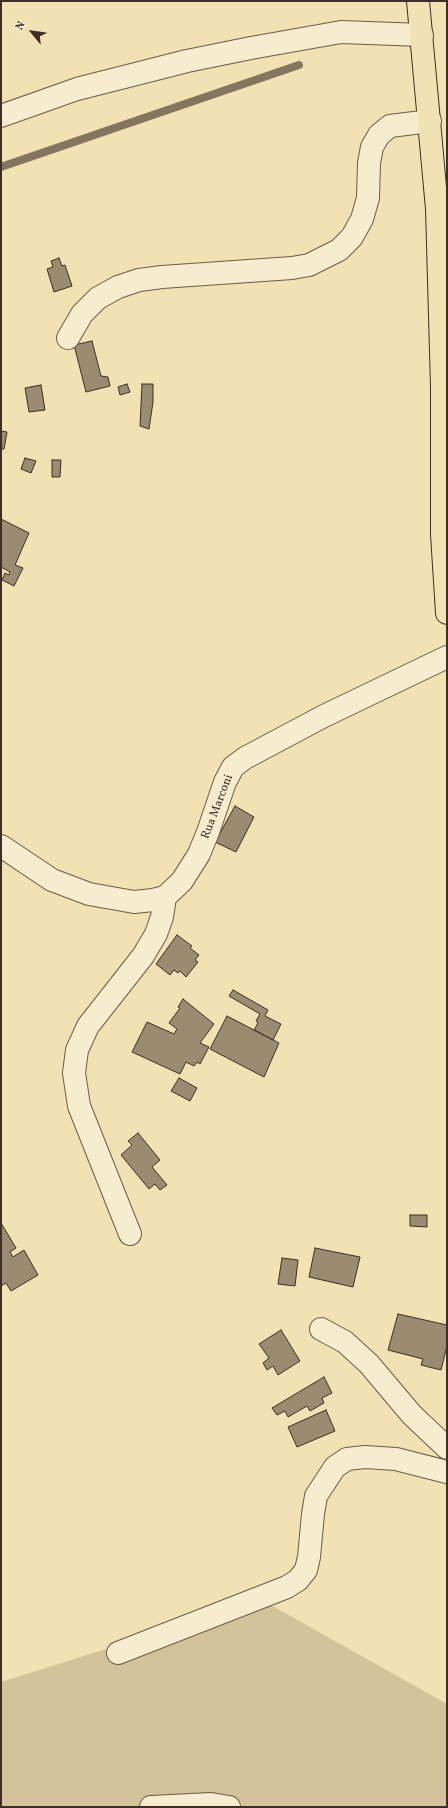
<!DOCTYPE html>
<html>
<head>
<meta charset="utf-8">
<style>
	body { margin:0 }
	#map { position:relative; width:448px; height:1808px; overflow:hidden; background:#f1e1b3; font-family:Vollkorn,serif }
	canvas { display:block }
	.frame { position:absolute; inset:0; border:2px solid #3d2e28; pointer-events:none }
	.north { position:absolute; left:12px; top:12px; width:40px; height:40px; -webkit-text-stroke:3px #f6ecce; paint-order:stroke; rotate:299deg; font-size:11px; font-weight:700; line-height:16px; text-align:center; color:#3d2e28 }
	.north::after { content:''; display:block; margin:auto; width:14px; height:18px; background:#3d2e28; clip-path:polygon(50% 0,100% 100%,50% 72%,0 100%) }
</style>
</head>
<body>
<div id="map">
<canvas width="448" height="1808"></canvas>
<div class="frame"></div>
<div class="north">N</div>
</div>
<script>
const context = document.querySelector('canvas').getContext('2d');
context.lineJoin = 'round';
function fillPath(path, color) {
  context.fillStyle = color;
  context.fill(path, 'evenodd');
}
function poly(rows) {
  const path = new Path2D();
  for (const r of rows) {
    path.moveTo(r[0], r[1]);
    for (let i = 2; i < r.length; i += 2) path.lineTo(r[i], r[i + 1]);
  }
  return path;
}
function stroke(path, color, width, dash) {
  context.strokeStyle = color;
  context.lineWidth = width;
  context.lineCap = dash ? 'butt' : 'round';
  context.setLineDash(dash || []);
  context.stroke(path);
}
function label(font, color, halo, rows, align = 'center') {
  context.font = font + ' Vollkorn,serif';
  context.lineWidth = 3.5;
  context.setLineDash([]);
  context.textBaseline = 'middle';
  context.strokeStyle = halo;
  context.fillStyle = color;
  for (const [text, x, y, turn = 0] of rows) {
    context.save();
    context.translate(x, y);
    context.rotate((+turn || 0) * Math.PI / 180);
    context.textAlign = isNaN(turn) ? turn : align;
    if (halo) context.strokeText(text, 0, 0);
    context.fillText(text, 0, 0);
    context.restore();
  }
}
const green = poly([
	[262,1600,447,1704,447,1807,1,1807,1,1682]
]);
const stream = poly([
	[1,167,299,65]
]);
const building = poly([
	[59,258,62,266,65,265,72,286,54,292,47,269,53,267,51,261,59,258],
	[92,341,101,376,108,377,110,386,86,392,74,345,92,341],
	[127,384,130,392,120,395,118,387,127,384],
	[142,384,153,384,153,402,149,429,140,426,142,384],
	[41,385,45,410,29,412,25,388,41,385],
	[1,431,7,432,4,449,1,449,1,431],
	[25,458,36,461,31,473,21,469,25,458],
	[52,460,61,460,60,477,52,477,52,460],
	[1,519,29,533,15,565,23,568,14,586,2,580,5,573,9,575,10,572,1,567,1,519],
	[235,806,254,817,236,852,215,842,235,806],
	[177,935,192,946,190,948,199,955,195,960,198,962,186,977,180,971,178,973,174,970,170,975,156,964,177,935],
	[233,990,268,1010,265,1016,281,1024,273,1040,254,1030,258,1023,256,1021,260,1014,229,996,233,990],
	[183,999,214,1024,200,1043,209,1047,200,1064,197,1062,194,1066,186,1062,180,1074,132,1052,147,1022,174,1034,177,1029,169,1023,180,1008,178,1007,183,999],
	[227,1016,279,1043,264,1077,210,1049,227,1016],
	[179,1078,197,1088,190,1101,171,1091,179,1078],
	[138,1133,160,1160,152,1167,167,1185,160,1190,155,1184,149,1189,121,1155,132,1145,128,1141,138,1133],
	[410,1215,427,1215,427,1227,410,1226,410,1215],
	[1,1223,16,1248,10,1252,13,1257,24,1250,38,1275,11,1291,6,1283,1,1286,1,1223],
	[315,1248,360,1257,353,1287,309,1277,315,1248],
	[282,1258,298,1260,295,1286,278,1284,282,1258],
	[398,1314,447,1325,447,1346,441,1370,421,1365,423,1359,388,1350,398,1314],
	[281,1330,300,1361,278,1375,273,1366,267,1370,263,1363,269,1358,259,1344,281,1330],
	[324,1377,332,1393,322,1398,324,1403,310,1411,307,1406,288,1417,285,1411,277,1415,272,1408,324,1377],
	[326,1410,335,1431,297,1447,288,1427,326,1410]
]);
const minor = poly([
	[1,116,77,89,187,61,251,48,341,32,422,35],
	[68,338,82,314,98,298,118,287,139,280,162,277,292,268,309,265,339,250,352,237,362,219,368,198,369,163,372,147,379,135,390,126,430,121],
	[1,846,52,880,89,894,134,902,153,900,165,897,182,881,199,854,208,832,225,782,233,767,245,758,324,716,447,657],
	[130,1234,79,1106,74,1073,77,1050,88,1026,143,956,156,934,162,917,165,897],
	[321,1329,345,1342,369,1364,412,1415,447,1448],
	[118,1653,287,1587,298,1580,306,1570,309,1557,313,1514,316,1496,335,1467,347,1459,365,1457,396,1459,447,1472],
	[151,1807,211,1804,229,1807]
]);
const major = poly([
	[418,1,437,209,442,387,442,534,447,613]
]);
const streetNames = [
	["Rua Marconi",218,807,-69]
];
fillPath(green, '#d2c39b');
stroke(stream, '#84755f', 8);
fillPath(building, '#9b8b70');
stroke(building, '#3d2e28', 1);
stroke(minor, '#6a5b4b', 24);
stroke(major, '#3d2e28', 24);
stroke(minor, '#f6ecce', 22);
stroke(major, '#f1e1b3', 22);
label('12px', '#3d2e28', '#f6ecce', streetNames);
</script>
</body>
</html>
